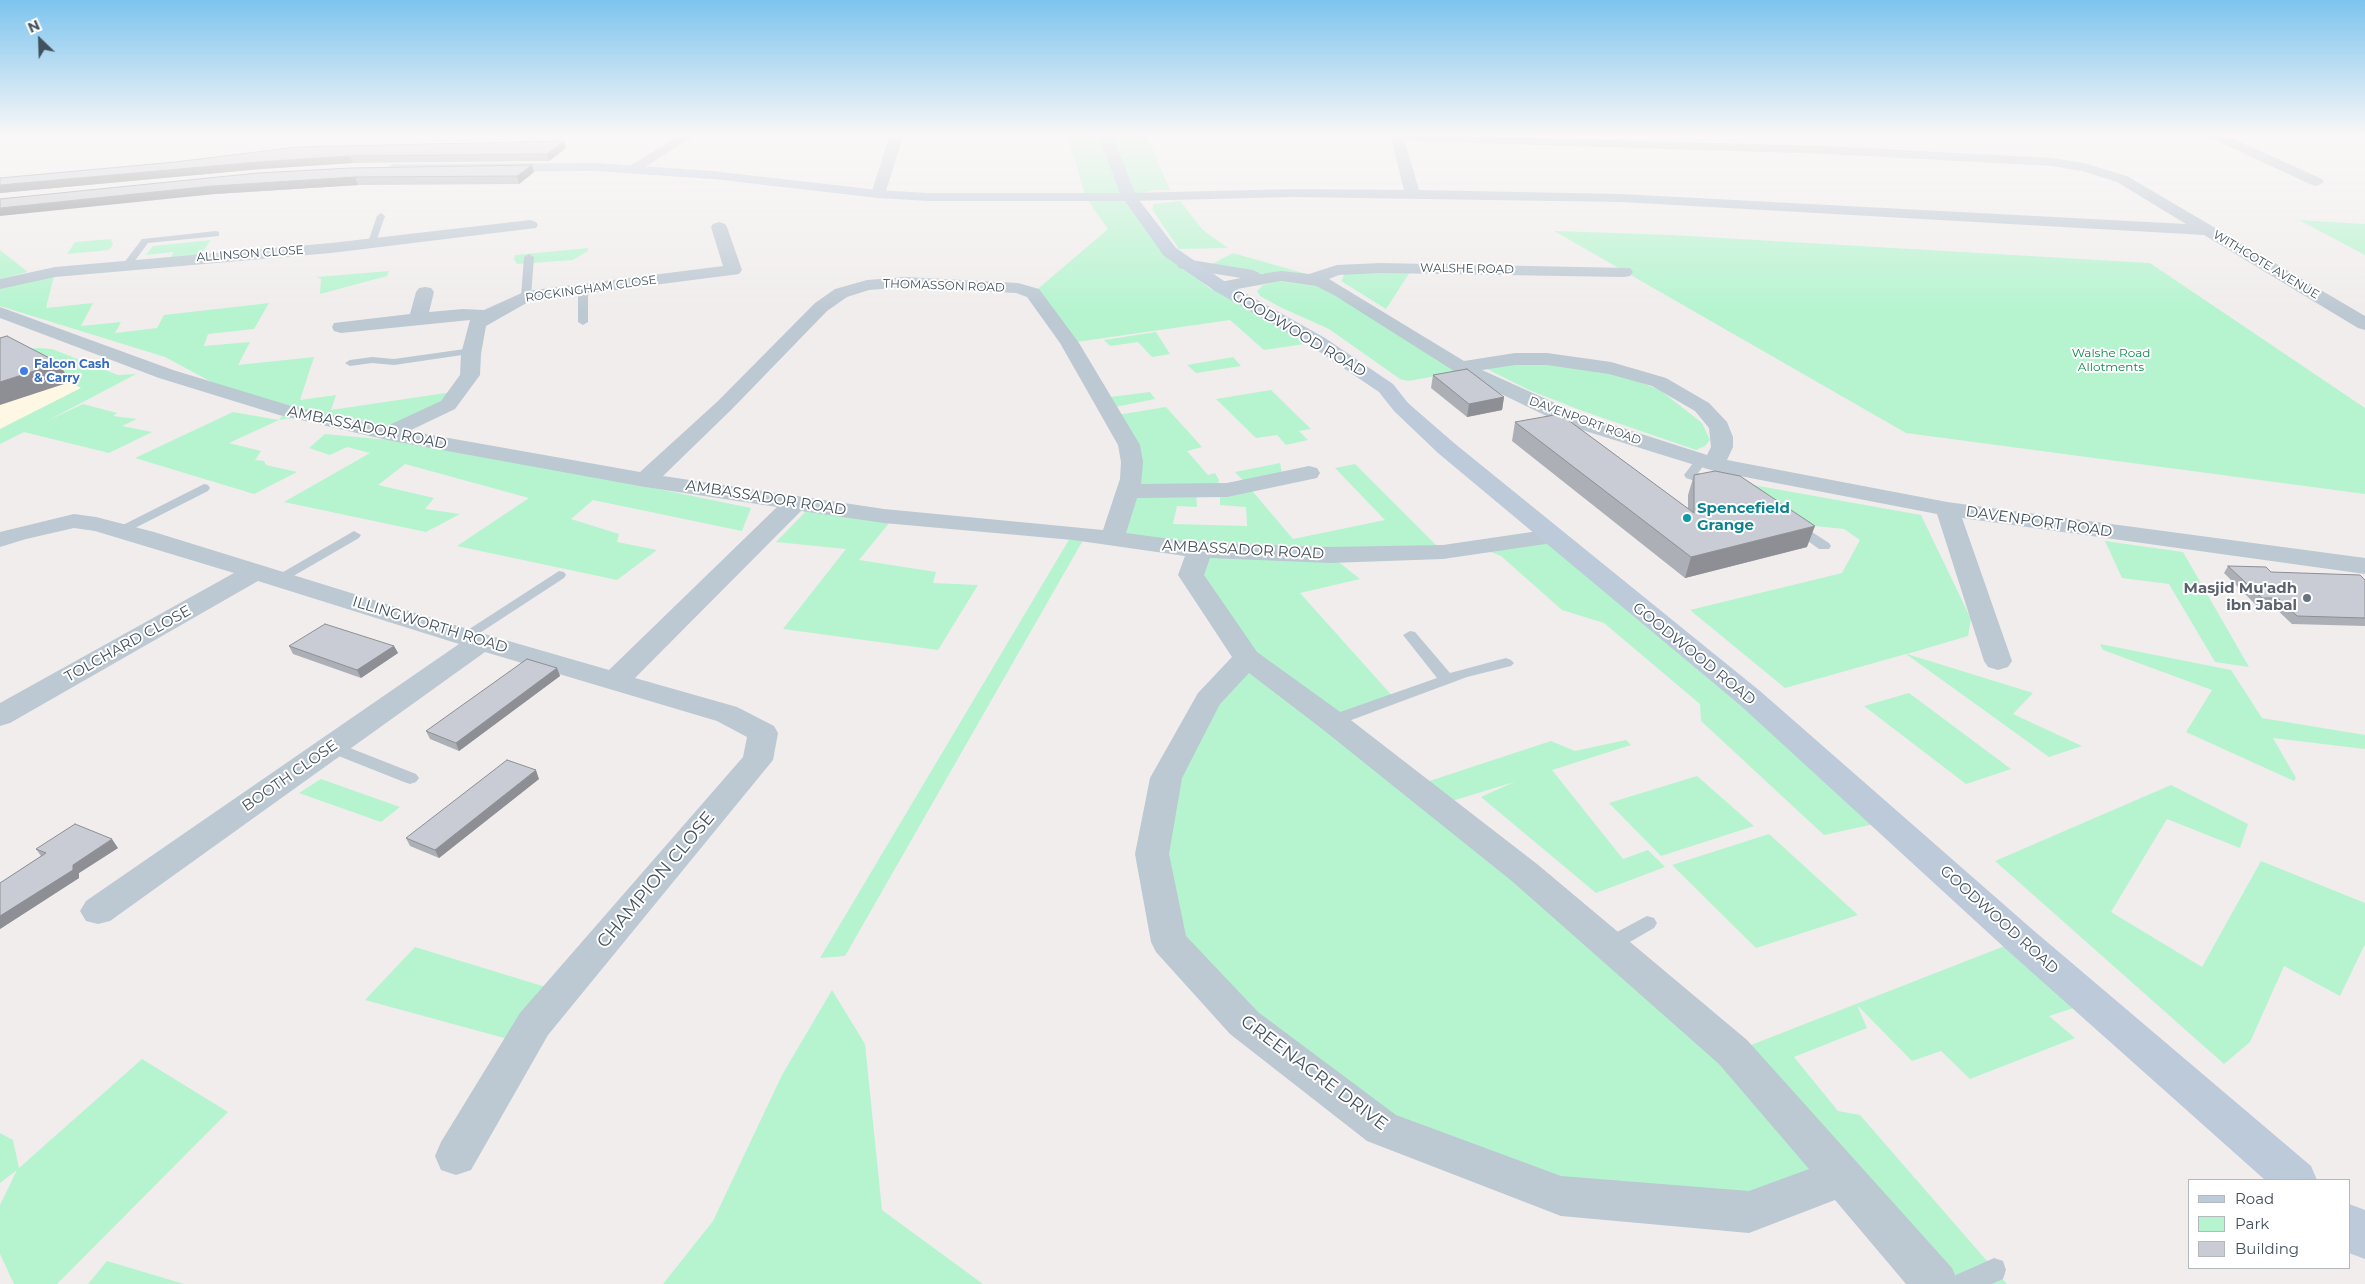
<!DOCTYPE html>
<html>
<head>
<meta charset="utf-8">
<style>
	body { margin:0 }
	#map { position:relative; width:2365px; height:1284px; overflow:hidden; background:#f1eded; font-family:Montserrat,sans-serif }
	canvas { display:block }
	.legend { position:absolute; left:2188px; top:1179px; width:162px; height:90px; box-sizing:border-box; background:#fff; border:1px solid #b4b9be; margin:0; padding:6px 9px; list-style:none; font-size:15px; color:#43515d }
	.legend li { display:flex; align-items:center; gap:10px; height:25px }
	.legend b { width:25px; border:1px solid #b4b9be }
	.north { position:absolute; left:15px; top:15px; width:50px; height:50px; -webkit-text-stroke:4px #fff; paint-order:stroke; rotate:336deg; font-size:14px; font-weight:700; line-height:20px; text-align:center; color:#43515d }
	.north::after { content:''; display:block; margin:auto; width:18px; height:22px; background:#43515d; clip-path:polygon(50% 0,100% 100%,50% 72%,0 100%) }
</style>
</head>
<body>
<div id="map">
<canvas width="2365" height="1284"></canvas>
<ul class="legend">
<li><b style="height:6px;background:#bdcad9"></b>Road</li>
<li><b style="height:14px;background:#b5f4cf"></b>Park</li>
<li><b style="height:14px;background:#c9ccd4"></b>Building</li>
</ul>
<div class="north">N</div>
</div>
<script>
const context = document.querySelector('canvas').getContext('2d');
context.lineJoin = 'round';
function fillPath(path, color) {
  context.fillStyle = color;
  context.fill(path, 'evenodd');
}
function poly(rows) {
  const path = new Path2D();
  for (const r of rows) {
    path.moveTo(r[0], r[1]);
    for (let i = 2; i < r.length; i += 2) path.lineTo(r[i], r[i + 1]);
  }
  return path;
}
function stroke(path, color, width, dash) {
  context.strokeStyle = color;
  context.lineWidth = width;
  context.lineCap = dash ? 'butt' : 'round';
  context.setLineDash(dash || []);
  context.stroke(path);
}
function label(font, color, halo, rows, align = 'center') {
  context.font = font + ' Montserrat,sans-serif';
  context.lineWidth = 4;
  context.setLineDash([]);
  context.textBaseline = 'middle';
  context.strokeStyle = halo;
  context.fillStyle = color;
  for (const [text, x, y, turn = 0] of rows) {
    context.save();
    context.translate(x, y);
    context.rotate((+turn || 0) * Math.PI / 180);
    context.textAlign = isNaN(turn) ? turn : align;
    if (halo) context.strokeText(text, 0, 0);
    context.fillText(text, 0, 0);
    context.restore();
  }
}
const commercial = poly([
	[30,348,52,349,81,388,0,429,0,354]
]);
const green = poly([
	[1067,134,1146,134,1170,190,1153,190,1130,197,1163,251,1209,288,1242,302,1318,342,1264,350,1230,320,1069,343,1033,293,1108,229,1086,198],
	[1180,201,1203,230,1228,248,1179,249,1152,209,1154,204],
	[2299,220,2365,224,2365,255],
	[1554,231,1672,235,2150,263,2365,408,2365,494,1906,433],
	[111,239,113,245,109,250,67,254,75,242],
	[211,240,198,258,169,260,174,252,146,255,153,246],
	[588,248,588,251,573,260,517,264,514,259,515,255],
	[0,250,28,272,0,279],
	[1233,253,1310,275,1249,273,1206,267],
	[1347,269,1412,269,1386,309,1341,281],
	[389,271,387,276,320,294,321,279,317,277],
	[55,272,46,308,93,303,81,326,121,322,115,333,157,328,164,315,269,303,254,329,208,334,204,346,250,342,238,365,314,357,300,400,336,395,331,410,459,391,387,434,308,416,279,420,229,443,261,451,255,460,264,461,266,465,297,472,254,494,135,458,233,412,279,420,286,411,232,393,165,357,0,306,0,284],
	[1279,281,1316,286,1333,293,1458,372,1408,381,1400,379,1329,329,1280,307,1260,296,1257,291,1263,285],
	[1156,332,1170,354,1152,357,1138,342,1110,346,1104,340],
	[39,348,52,349,118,375,136,374,45,422,83,404,117,413,113,416,137,419,122,426,152,432,109,453,24,432,0,444,0,429,81,388,18,355,19,349],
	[1233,357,1241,366,1196,373,1187,365],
	[1536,363,1600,370,1629,378,1660,390,1702,423,1710,440,1705,446,1696,450,1580,410,1529,390,1487,369,1494,365],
	[1271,390,1311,429,1299,431,1308,440,1286,445,1277,435,1256,438,1216,399],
	[1150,392,1155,399,1115,407,1110,397],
	[1166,407,1202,447,1187,451,1208,475,1215,473,1219,480,1216,490,1196,490,1197,507,1177,506,1173,524,1247,526,1246,507,1220,505,1220,497,1227,490,1247,485,1235,472,1280,463,1283,479,1248,486,1293,539,1385,520,1335,468,1355,464,1443,552,1331,556,1360,579,1300,593,1395,699,1332,721,1414,786,1551,741,1575,751,1626,740,1631,745,1552,770,1623,859,1648,850,1665,867,1596,893,1481,797,1514,782,1439,805,1733,1052,2020,940,2092,1002,2049,1016,2075,1038,1970,1079,1941,1051,1912,1061,1857,1005,1867,1028,1794,1057,1838,1111,1860,1115,2007,1284,1936,1284,1843,1177,1749,1212,1561,1196,1382,1128,1244,1023,1166,925,1166,778,1246,657,1207,600,1200,550,1112,539,1131,479,1111,416],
	[325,434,443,445,751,508,742,531,593,500,571,519,619,534,617,542,657,550,617,580,457,546,529,498,405,464,378,485,434,498,425,509,460,514,426,532,284,502,370,453,347,447,330,455,309,448],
	[1753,485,1921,515,1971,619,1968,636,1907,654,2033,693,2013,714,2082,746,2049,757,1906,654,1785,688,1690,610,1842,573,1860,540,1844,529,1815,526],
	[812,505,894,517,859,560,936,572,933,583,978,585,938,650,783,629,846,549,776,542],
	[1073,533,1086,535,845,956,820,958],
	[1552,536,1888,821,1824,835,1701,721,1700,704,1604,623,1562,610,1501,556,1478,547],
	[2105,541,2183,552,2249,667,2215,662,2169,584,2122,578],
	[2100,644,2231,670,2262,718,2365,735,2365,749,2273,738,2296,778,2294,781,2186,732,2212,690,2103,650],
	[1909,693,2011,769,1966,784,1864,706],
	[1697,776,1754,826,1661,856,1609,803],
	[321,779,400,807,381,822,299,793],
	[2171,785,2248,824,2240,848,2167,819,2111,912,2202,967,2261,861,2365,903,2365,944,2340,996,2284,966,2250,1042,2224,1064,1995,861],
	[1769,834,1858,915,1756,948,1672,865],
	[415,947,549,988,508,1039,365,1000],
	[832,990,865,1044,882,1210,983,1284,663,1284,713,1221,782,1075],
	[142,1059,228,1112,57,1284,14,1284,0,1254,0,1205,17,1170,0,1183,0,1133,13,1140,19,1168],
	[107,1261,184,1284,88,1284]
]);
const lane = poly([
	[381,213,385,216,376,242,369,244,368,242,377,216,381,213],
	[216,231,219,232,219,236,148,243,131,266,123,264,142,239,216,231],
	[529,254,534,257,531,296,526,299,521,296,524,257,529,254],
	[583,286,588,289,588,322,583,325,578,322,578,289,583,286],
	[472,348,476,349,476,353,394,365,372,363,350,366,345,363,350,360,372,357,394,359,472,348],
	[1701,457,1707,461,1698,473,1715,479,1717,482,1715,485,1707,485,1686,478,1684,475,1697,458,1701,457],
	[204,484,208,485,210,488,208,491,125,533,115,533,113,530,204,484],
	[1795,521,1829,543,1831,546,1829,549,1819,549,1790,528,1788,525,1795,521],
	[354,531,361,535,359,538,283,582,273,582,271,579,354,531],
	[559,571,564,572,566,575,564,578,469,640,459,640,457,637,559,571],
	[1410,631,1415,632,1450,673,1506,658,1511,660,1514,663,1511,666,1467,677,1338,725,1326,725,1324,721,1326,717,1437,678,1403,635,1410,631],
	[332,741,416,774,419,778,416,782,410,784,404,782,326,751,324,747,326,743,332,741],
	[1647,916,1654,918,1657,923,1654,928,1616,950,1609,953,1602,950,1599,945,1602,940,1647,916],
	[1994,1258,2003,1261,2006,1270,2003,1279,1992,1284,1953,1284,1956,1275,1994,1258]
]);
const street = poly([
	[681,134,697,134,637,172,632,173,625,169,681,134],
	[890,134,904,134,885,194,878,198,871,194,890,134],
	[1390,134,1828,146,2052,158,2084,163,2127,176,2365,316,2365,330,2358,328,2204,235,1622,202,1294,197,1129,201,1122,197,1129,193,1294,189,1404,190,1390,134],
	[1405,141,1828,154,2052,166,2082,171,2117,182,2186,224,1622,194,1419,190,1405,141],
	[2206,134,2223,134,2322,179,2324,182,2317,186,2312,185,2208,137,2206,134],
	[530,220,536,222,538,225,536,228,331,253,55,277,0,289,0,279,55,267,331,243,530,220],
	[719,222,725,224,727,227,742,270,739,274,530,301,486,326,481,354,480,375,455,409,409,431,640,472,718,401,815,303,835,289,867,280,906,277,1018,283,1039,289,1079,343,1140,445,1143,462,1141,484,1227,483,1309,466,1317,468,1320,473,1317,478,1227,497,1137,498,1126,533,1200,543,1330,547,1443,545,1552,529,1561,531,1564,536,1561,541,1552,543,1443,559,1330,563,1210,558,1204,575,1257,652,1343,714,1537,864,1747,1040,1952,1268,1959,1284,1906,1284,1835,1200,1749,1233,1561,1216,1367,1141,1230,1034,1156,952,1151,942,1135,854,1150,778,1198,693,1232,657,1178,575,1185,556,1073,540,884,523,801,511,635,678,737,707,774,726,778,733,773,760,548,1035,471,1170,456,1175,441,1170,435,1156,441,1142,520,1013,743,757,747,737,717,721,485,652,110,921,98,924,86,921,80,911,86,901,459,644,258,581,10,723,0,726,0,703,234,573,95,531,74,528,26,539,0,547,0,532,74,514,96,517,154,532,474,631,609,670,777,507,645,487,387,440,279,415,159,378,0,318,0,307,173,370,291,406,385,427,441,401,460,375,461,354,470,320,341,333,334,331,332,327,334,323,410,314,416,292,419,288,425,287,431,288,434,292,429,312,463,309,484,310,526,291,723,266,711,227,713,224,719,222],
	[906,287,1016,293,1027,297,1060,343,1118,445,1121,462,1120,479,1103,530,884,509,663,476,732,409,827,311,847,297,869,290,906,287],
	[1249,673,1321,728,1513,882,1719,1064,1809,1169,1749,1191,1561,1176,1396,1115,1258,1012,1186,936,1169,854,1182,778,1220,704,1249,673],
	[1185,259,1253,270,1261,274,1281,271,1309,274,1337,265,1380,263,1630,268,1633,272,1630,276,1624,277,1380,273,1339,275,1329,279,1464,361,1515,353,1547,353,1611,362,1666,378,1709,403,1727,422,1733,437,1733,447,1727,460,1947,502,2365,558,2365,574,1962,518,2012,661,2008,667,1998,670,1988,667,1984,661,1937,514,1714,471,1563,424,1454,371,1334,295,1316,286,1281,281,1221,292,1215,291,1212,287,1215,283,1241,278,1179,268,1177,264,1179,260,1185,259],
	[1515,365,1547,365,1609,374,1652,386,1695,411,1709,428,1711,447,1707,455,1579,414,1482,370,1515,365]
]);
const secondary = poly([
	[1098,134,1112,134,1136,196,1176,248,1227,283,1325,338,1393,384,1408,403,1454,443,1760,691,2033,930,2311,1166,2317,1180,2265,1180,2007,950,1740,705,1438,453,1394,411,1379,392,1311,346,1215,291,1164,256,1125,201,928,201,878,198,713,179,596,171,393,172,386,168,393,164,596,163,713,171,878,190,928,193,1120,193,1098,134],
	[2349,1204,2365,1210,2365,1259,2349,1253,2349,1204]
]);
const wall = poly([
	[566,148,549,161,353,163,261,169,0,193,0,185,175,162],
	[532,165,534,172,519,184,358,185,215,194,0,199],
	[1433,375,1504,397,1502,410,1467,417,1431,388],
	[1515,422,1688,508,1688,495,1694,475,1807,547,1685,578,1512,441],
	[2228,566,2271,572,2365,580,2365,626,2292,624,2273,606,2257,606,2224,573],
	[289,646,394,646,398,653,361,678,293,654],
	[557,668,560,676,459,751,430,739,426,731],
	[539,779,439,858,410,846,406,838],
	[118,848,79,873,79,878,0,929,0,883,41,856,36,849]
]);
const shadedWall = poly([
	[564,141,566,148,549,161,547,154],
	[350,156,353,163,261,169,0,193,0,185,258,162],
	[532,165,534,172,519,184,517,176],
	[355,177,358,185,215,194,0,216,0,208,212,186],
	[59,363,70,382,0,405,0,382],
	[1504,397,1502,410,1467,417,1469,404],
	[1815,526,1807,547,1685,578,1691,557],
	[394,646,398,653,361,678,357,670],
	[557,668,560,676,459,751,456,743],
	[536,770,539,779,439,858,435,850],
	[112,839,118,848,79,873,79,878,0,929,0,916,73,865]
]);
const building = poly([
	[564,141,547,154,350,156,258,162,0,185,0,178,175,162,297,147,564,141],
	[532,165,517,176,355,177,212,186,0,208,0,199,258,173,350,168,532,165],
	[7,336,59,363,0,382,0,338,7,336],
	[1467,369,1504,397,1469,404,1433,375,1467,369],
	[1560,414,1694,513,1694,475,1715,471,1740,476,1815,526,1691,557,1515,422,1560,414],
	[2228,566,2266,567,2271,572,2360,575,2365,580,2365,618,2297,616,2278,598,2262,598,2228,566],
	[325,624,394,646,357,670,289,646,325,624],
	[527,659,557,668,456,743,426,731,527,659],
	[507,760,536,770,435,850,406,838,507,760],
	[75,824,112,839,73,865,73,870,0,916,0,883,46,853,36,849,75,824]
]);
const markers = [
	[24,371,5,"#3f7fe0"],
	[1687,518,5,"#0f9aa8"],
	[2307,598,5,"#6b7280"]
];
const farStreetnames = [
	["ALLINSON CLOSE",250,254,-4],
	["WITHCOTE AVENUE",2266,265,31],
	["WALSHE ROAD",1467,269,1],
	["THOMASSON ROAD",944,286,2],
	["ROCKINGHAM CLOSE",591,289,-8],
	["DAVENPORT ROAD",1585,421,20]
];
const farParknames = [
	["Walshe Road",2111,353],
	["Allotments",2111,367]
];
const farShopnames = [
	["Falcon Cash",34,364],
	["& Carry",34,378]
];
const streetNames = [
	["GOODWOOD ROAD",1299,334,31],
	["AMBASSADOR ROAD",367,428,12],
	["AMBASSADOR ROAD",766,498,9],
	["DAVENPORT ROAD",2039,522,8],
	["AMBASSADOR ROAD",1243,550,3],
	["ILLINGWORTH ROAD",430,625,17],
	["TOLCHARD CLOSE",128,644,-29],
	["GOODWOOD ROAD",1694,654,39],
	["BOOTH CLOSE",290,776,-35],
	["GOODWOOD ROAD",1999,920,42]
];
const cultureNames = [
	["Spencefield",1697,509],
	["Grange",1697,526]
];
const worshipNames = [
	["Masjid Mu'adh",2297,589],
	["ibn Jabal",2297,606]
];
const nearStreetnames = [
	["CHAMPION CLOSE",656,880,-50],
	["GREENACRE DRIVE",1314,1073,37]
];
fillPath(commercial, '#fef7e4');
fillPath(green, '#b5f4cf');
fillPath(lane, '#bcc8d2');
fillPath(street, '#bcc8d2');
fillPath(secondary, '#bdcad9');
fillPath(wall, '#adafb6');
fillPath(shadedWall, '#8d8f94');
fillPath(building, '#c9ccd4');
stroke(building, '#8d8f94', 1);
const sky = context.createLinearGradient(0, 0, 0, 313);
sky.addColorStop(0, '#7dc4ee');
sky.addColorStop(0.43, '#f9f7f7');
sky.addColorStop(1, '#f9f7f700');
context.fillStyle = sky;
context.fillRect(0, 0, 2365, 313);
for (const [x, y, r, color] of markers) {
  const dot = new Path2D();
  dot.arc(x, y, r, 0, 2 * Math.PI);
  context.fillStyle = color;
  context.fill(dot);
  stroke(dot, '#fff', 2);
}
label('12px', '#43515d', '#fff', farStreetnames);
label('12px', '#0c874b', '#fff', farParknames);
label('bold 12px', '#366cbe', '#fff', farShopnames, 'left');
label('15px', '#43515d', '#fff', streetNames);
label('bold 15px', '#0d838f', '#fff', cultureNames, 'left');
label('bold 15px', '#5b616d', '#fff', worshipNames, 'right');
label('18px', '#43515d', '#fff', nearStreetnames);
</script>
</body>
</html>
